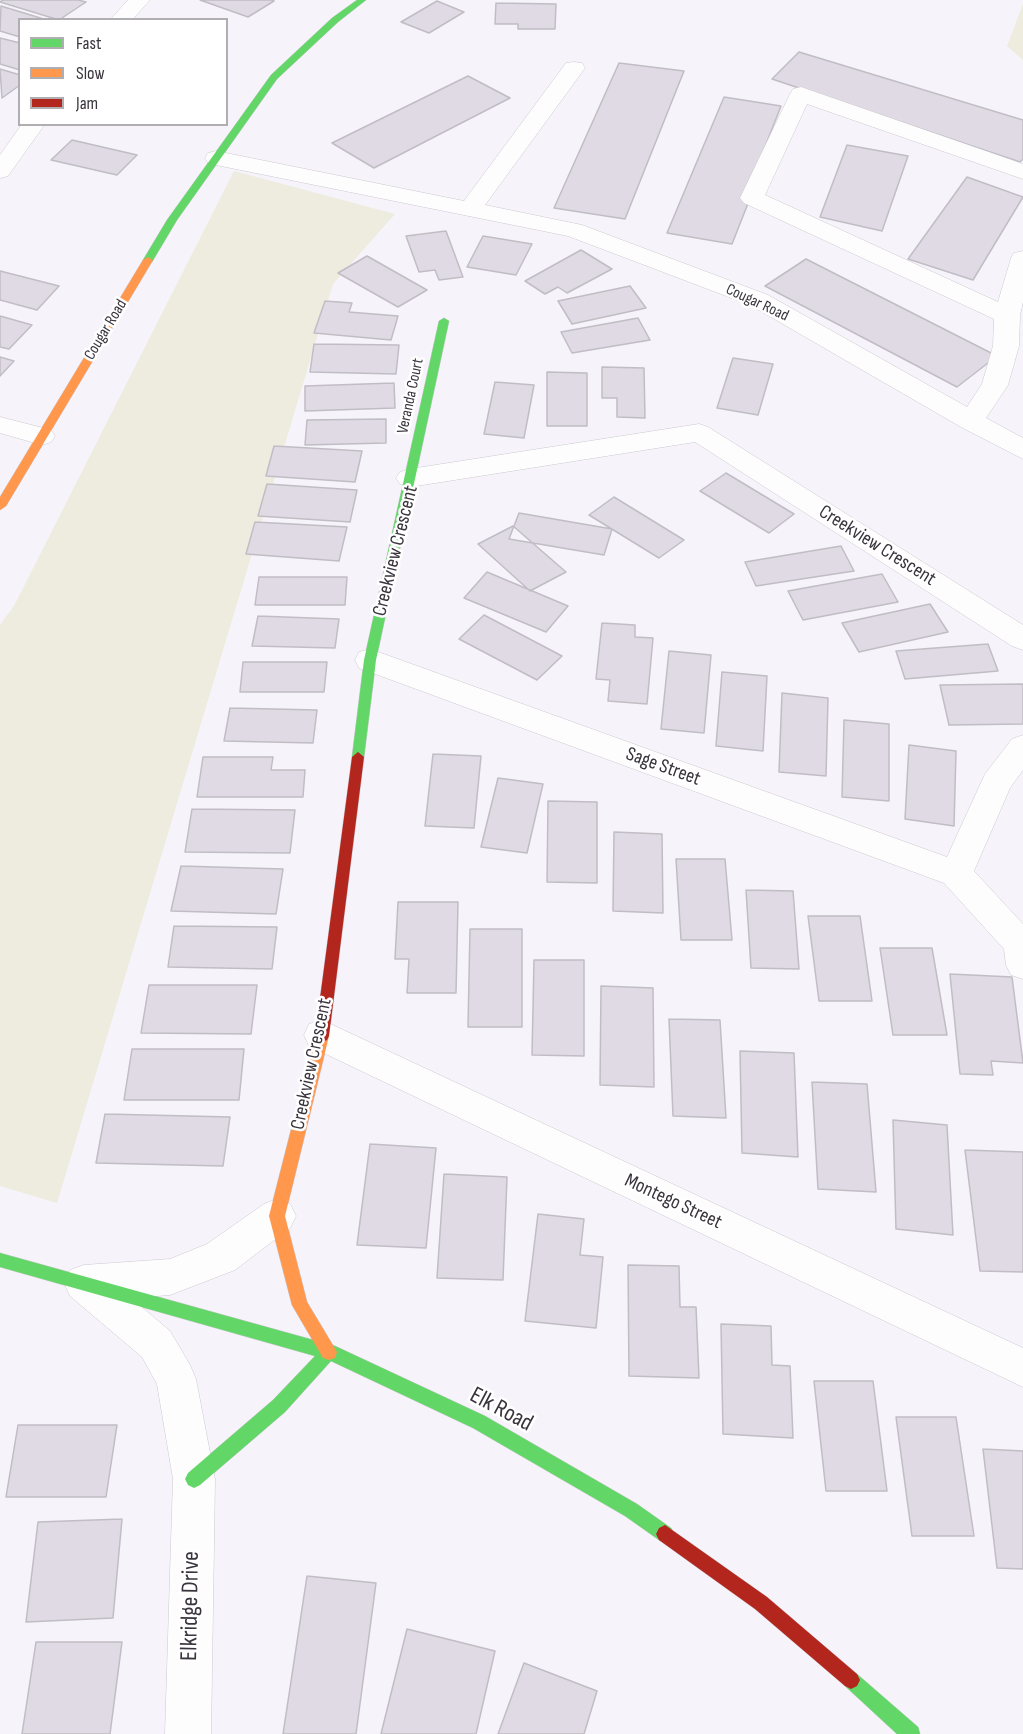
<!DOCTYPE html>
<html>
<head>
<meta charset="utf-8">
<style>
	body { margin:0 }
	#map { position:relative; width:1023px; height:1734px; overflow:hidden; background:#f6f3fa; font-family:"Sofia Sans Condensed",sans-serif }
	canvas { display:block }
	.legend { position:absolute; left:18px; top:18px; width:210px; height:108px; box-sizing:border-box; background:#fff; border:2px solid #b0aeb1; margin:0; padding:8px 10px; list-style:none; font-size:18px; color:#39343d }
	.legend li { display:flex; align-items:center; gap:12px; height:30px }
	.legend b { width:30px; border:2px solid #b0aeb1 }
</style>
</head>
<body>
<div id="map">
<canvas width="1023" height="1734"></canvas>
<ul class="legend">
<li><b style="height:8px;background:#63d668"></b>Fast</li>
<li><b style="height:8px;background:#ff974d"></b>Slow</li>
<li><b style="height:8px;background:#b3261e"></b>Jam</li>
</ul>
</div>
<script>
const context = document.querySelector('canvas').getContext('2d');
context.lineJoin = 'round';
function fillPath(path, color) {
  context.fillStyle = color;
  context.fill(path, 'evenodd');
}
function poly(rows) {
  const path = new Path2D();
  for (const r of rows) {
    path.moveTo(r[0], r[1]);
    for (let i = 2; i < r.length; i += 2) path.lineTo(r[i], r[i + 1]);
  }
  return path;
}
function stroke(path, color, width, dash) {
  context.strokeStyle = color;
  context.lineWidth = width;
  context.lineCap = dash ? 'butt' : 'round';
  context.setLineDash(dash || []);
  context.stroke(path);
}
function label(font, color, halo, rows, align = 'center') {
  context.font = font + ' "Sofia Sans Condensed",sans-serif';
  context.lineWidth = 5;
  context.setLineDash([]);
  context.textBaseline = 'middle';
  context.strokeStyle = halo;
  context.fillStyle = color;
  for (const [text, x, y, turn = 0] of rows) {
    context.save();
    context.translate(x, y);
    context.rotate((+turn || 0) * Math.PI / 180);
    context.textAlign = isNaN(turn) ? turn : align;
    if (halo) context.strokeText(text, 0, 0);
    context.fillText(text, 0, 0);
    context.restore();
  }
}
const green = poly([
	[1023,4,1023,60,1007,46],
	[234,171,395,214,333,284,57,1203,0,1186,0,625,14,606]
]);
const building = poly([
	[3,0,78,0,86,2,59,20,0,2,3,0],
	[200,0,272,0,274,1,248,17,200,0],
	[437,1,464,12,429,33,401,22,437,1],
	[496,3,556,4,555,29,518,29,518,24,495,24,496,3],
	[1,6,47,20,20,20,20,37,0,31,1,6],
	[0,38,20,43,20,70,0,64,0,38],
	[799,52,1023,120,1023,159,1020,162,772,79,799,52],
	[619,63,684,71,625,219,554,208,619,63],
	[0,69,20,75,20,85,2,98,0,69],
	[468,76,510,98,374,168,332,143,468,76],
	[724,97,781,106,759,162,764,163,732,244,667,233,724,97],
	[72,140,137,155,117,175,51,160,72,140],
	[847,145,908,156,882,231,820,217,847,145],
	[967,177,1023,197,973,280,908,259,967,177],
	[446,231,463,277,439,280,435,270,419,272,406,236,446,231],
	[483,236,532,244,516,275,467,267,483,236],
	[581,250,612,269,567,293,558,287,545,294,525,281,581,250],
	[367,256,427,290,398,307,338,273,367,256],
	[806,259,997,356,957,387,765,286,806,259],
	[0,271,59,286,37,310,0,300,0,271],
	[630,286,646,308,572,324,558,301,630,286],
	[325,301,352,303,349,312,398,316,391,340,314,333,325,301],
	[0,316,32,325,9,349,0,347,0,316],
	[638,318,650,340,572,353,561,332,638,318],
	[314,344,399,345,396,374,310,372,314,344],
	[0,357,14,361,0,376,0,357],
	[733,358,773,364,758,415,717,408,733,358],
	[602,367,644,368,645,418,617,417,617,398,602,398,602,367],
	[547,372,587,373,587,426,547,426,547,372],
	[495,382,534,385,524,438,484,434,495,382],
	[394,383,395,408,305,411,305,386,394,383],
	[386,419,386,443,305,445,307,420,386,419],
	[274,446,362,451,355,482,266,476,274,446],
	[726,473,794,514,769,533,700,491,726,473],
	[267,484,357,490,350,522,258,516,267,484],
	[614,497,684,540,659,558,589,515,614,497],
	[519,513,612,529,604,555,509,539,519,513],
	[255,522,347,527,339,561,246,554,255,522],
	[513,526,566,572,530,591,478,544,513,526],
	[841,546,854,571,756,586,745,562,841,546],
	[487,572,568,606,546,632,464,598,487,572],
	[882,574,898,602,803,620,788,591,882,574],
	[259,577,347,577,345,605,255,605,259,577],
	[930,604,948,632,859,652,842,623,930,604],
	[484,615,562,656,537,680,459,639,484,615],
	[258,616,339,619,335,648,252,646,258,616],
	[602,623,635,625,635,637,653,638,647,704,608,701,610,680,596,679,602,623],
	[988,644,998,671,905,679,896,651,988,644],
	[669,651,711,655,704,733,661,729,669,651],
	[243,662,327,662,324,692,240,692,243,662],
	[722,672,767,676,763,751,716,746,722,672],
	[1023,684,1023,724,949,725,940,685,1023,684],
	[782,693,828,698,826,776,779,772,782,693],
	[230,708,317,710,313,743,224,741,230,708],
	[844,720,889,724,889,801,842,797,844,720],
	[909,745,956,751,954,826,905,819,909,745],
	[433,754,481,756,474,828,425,826,433,754],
	[203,757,273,757,271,770,305,770,303,797,197,797,203,757],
	[498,778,543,784,527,853,481,847,498,778],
	[548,801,597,802,597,883,547,882,548,801],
	[192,809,295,810,290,853,185,852,192,809],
	[614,832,662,834,663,913,613,911,614,832],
	[676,859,725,859,732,940,681,940,676,859],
	[181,866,283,869,276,914,171,911,181,866],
	[746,890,793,891,799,969,751,968,746,890],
	[398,902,458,902,456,993,407,993,409,959,395,959,398,902],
	[808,916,860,916,872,1001,819,1001,808,916],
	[174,926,277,927,272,969,168,967,174,926],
	[470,929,522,929,522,1027,468,1027,470,929],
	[880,948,932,948,947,1035,893,1035,880,948],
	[534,960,584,960,584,1056,532,1055,534,960],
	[950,974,1012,977,1023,1063,991,1061,993,1075,960,1074,950,974],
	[149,985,257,985,251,1034,141,1033,149,985],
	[601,986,653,988,654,1087,600,1085,601,986],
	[669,1019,720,1020,726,1118,673,1116,669,1019],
	[132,1049,244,1049,239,1100,124,1100,132,1049],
	[740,1051,794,1053,798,1157,742,1153,740,1051],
	[812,1082,867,1084,876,1192,818,1189,812,1082],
	[105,1114,230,1117,223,1166,96,1163,105,1114],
	[893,1120,947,1125,953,1235,896,1229,893,1120],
	[370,1144,436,1148,426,1248,357,1245,370,1144],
	[965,1150,1023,1152,1023,1272,980,1271,965,1150],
	[444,1174,507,1177,503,1280,437,1278,444,1174],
	[538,1214,584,1219,580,1255,603,1257,596,1328,525,1321,538,1214],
	[628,1265,679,1266,680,1307,696,1307,699,1378,629,1376,628,1265],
	[721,1324,771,1326,772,1365,790,1366,793,1438,723,1434,721,1324],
	[814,1381,873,1381,887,1491,826,1491,814,1381],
	[896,1417,956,1417,974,1536,912,1536,896,1417],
	[18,1425,117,1425,106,1497,6,1497,18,1425],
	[983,1449,1023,1451,1023,1569,997,1568,983,1449],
	[122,1519,113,1618,26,1622,38,1522,122,1519],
	[307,1576,376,1583,356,1734,283,1734,307,1576],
	[407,1629,495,1651,476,1734,381,1734,407,1629],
	[36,1642,122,1642,110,1734,22,1734,36,1642],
	[524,1663,597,1691,584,1734,498,1734,524,1663]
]);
const street = poly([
	[128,0,150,0,132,20,110,20,128,0],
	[574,62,582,63,585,68,485,205,582,225,768,295,967,407,982,384,993,346,994,319,744,203,740,198,790,94,793,89,801,87,1023,164,1023,179,807,104,765,195,998,302,1011,258,1014,253,1023,251,1023,302,1020,315,1019,346,1008,385,986,418,1023,438,1023,459,961,427,750,305,568,236,216,165,208,163,205,158,208,153,216,151,464,201,566,63,574,62],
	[22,124,45,124,8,176,0,178,0,155,22,124],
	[0,417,51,430,55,436,51,442,42,445,0,433,0,417],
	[699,424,708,427,1023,625,1023,650,1012,646,695,442,410,487,400,484,396,478,400,472,410,469,699,424],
	[370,649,947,857,985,774,1012,739,1023,735,1023,770,1010,788,974,871,1023,924,1023,979,1011,975,1006,965,1004,949,944,883,359,668,355,660,359,652,370,649],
	[322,1020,1023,1348,1023,1387,309,1046,304,1035,309,1024,322,1020],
	[277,1199,290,1204,296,1216,290,1228,235,1270,170,1295,131,1298,170,1331,190,1365,196,1379,215,1479,211,1734,165,1734,173,1479,157,1384,142,1357,70,1296,64,1283,70,1270,84,1265,170,1259,207,1244,264,1204,277,1199]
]);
const fast = poly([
	[357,0,366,0,338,22,277,79,177,220,152,262,144,262,143,260,167,220,271,75,332,18,357,0],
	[444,318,449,321,376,660,364,757,358,762,352,757,364,660,439,321,444,318],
	[0,1253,335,1346,485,1416,637,1504,671,1528,674,1534,671,1540,665,1543,659,1540,625,1516,473,1428,331,1361,285,1412,200,1485,194,1488,188,1485,185,1479,188,1473,273,1400,315,1356,0,1267,0,1253],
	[851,1671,857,1674,918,1727,920,1734,897,1734,845,1686,842,1680,845,1674,851,1671]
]);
const slow = poly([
	[148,257,153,260,6,506,0,510,0,497,143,260,148,257],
	[322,1030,327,1032,329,1036,285,1216,307,1302,337,1352,335,1358,329,1360,323,1358,292,1305,269,1216,315,1036,317,1032,322,1030]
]);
const jam = poly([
	[358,752,364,757,329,1036,327,1040,322,1042,317,1040,315,1036,352,757,358,752],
	[665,1525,767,1597,857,1674,860,1680,857,1686,851,1689,845,1686,755,1609,659,1540,656,1534,659,1528,665,1525]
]);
const farStreetnames = [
	["Cougar Road",757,303,25],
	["Cougar Road",106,330,-59],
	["Veranda Court",411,396,-78]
];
const streetNames = [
	["Creekview Crescent",877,546,32],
	["Creekview Crescent",396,551,-76],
	["Sage Street",663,767,20],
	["Creekview Crescent",312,1064,-78],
	["Montego Street",673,1202,25]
];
const nearStreetnames = [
	["Elk Road",501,1410,28],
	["Elkridge Drive",191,1606,-89]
];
fillPath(green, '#edecdf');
fillPath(building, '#e0dae5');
stroke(building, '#c1bdc4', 1.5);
stroke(street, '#ccc9cf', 1);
stroke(fast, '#ccc9cf', 1);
stroke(slow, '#ccc9cf', 1);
stroke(jam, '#ccc9cf', 1);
fillPath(street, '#fefdfe');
fillPath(fast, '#63d668');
fillPath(slow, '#ff974d');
fillPath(jam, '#b3261e');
label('16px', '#39343d', '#fff', farStreetnames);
label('20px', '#39343d', '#fff', streetNames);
label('24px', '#39343d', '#fff', nearStreetnames);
</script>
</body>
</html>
